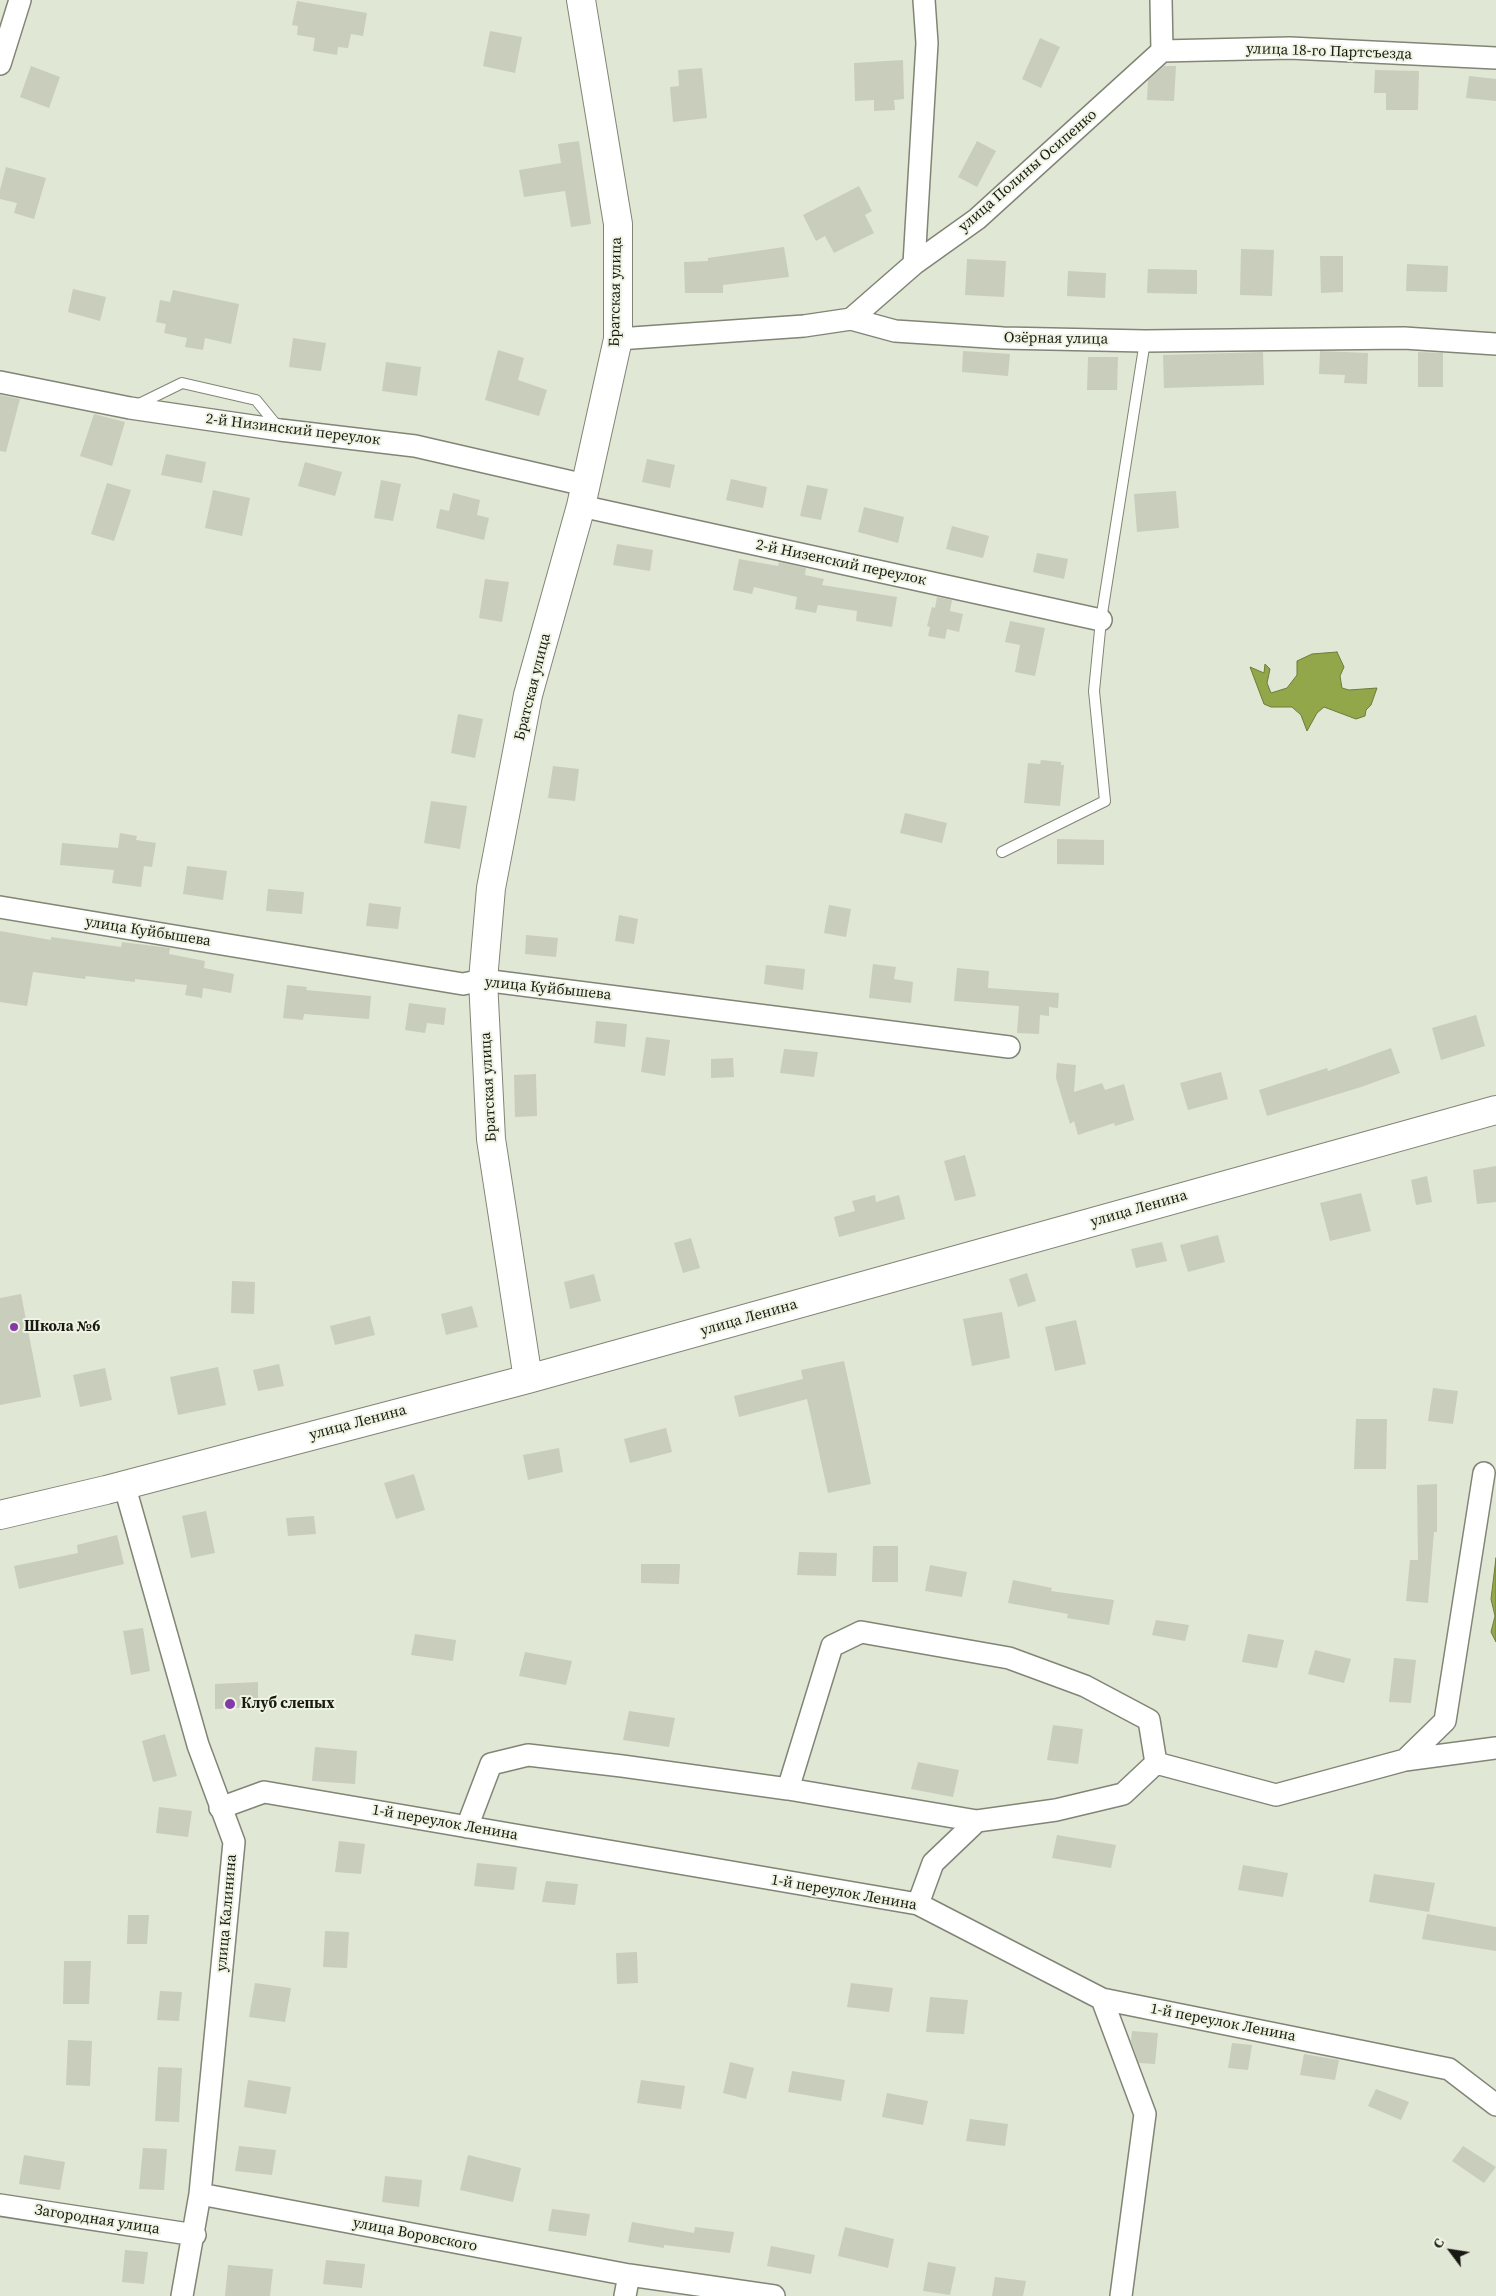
<!DOCTYPE html>
<html>
<head>
<meta charset="utf-8">
<style>
	body { margin:0 }
	#map { position:relative; width:1496px; height:2296px; overflow:hidden; background:#e1e7d5; font-family:"Source Serif 4",serif }
	canvas { display:block }
	.north { position:absolute; left:1426px; top:2226px; width:50px; height:50px; -webkit-text-stroke:4px #eff4e2; paint-order:stroke; rotate:301deg; font-size:14px; font-weight:700; line-height:20px; text-align:center; color:#181913 }
	.north::after { content:''; display:block; margin:auto; width:18px; height:22px; background:#181913; clip-path:polygon(50% 0,100% 100%,50% 72%,0 100%) }
</style>
</head>
<body>
<div id="map">
<canvas width="1496" height="2296"></canvas>
<div class="north">С</div>
</div>
<script>
const context = document.querySelector('canvas').getContext('2d');
context.lineJoin = 'round';
function fillPath(path, color) {
  context.fillStyle = color;
  context.fill(path, 'evenodd');
}
function poly(rows) {
  const path = new Path2D();
  for (const r of rows) {
    path.moveTo(r[0], r[1]);
    for (let i = 2; i < r.length; i += 2) path.lineTo(r[i], r[i + 1]);
  }
  return path;
}
function stroke(path, color, width, dash) {
  context.strokeStyle = color;
  context.lineWidth = width;
  context.lineCap = dash ? 'butt' : 'round';
  context.setLineDash(dash || []);
  context.stroke(path);
}
function label(font, color, halo, rows, align = 'center') {
  context.font = font + ' "Source Serif 4",serif';
  context.lineWidth = 4;
  context.setLineDash([]);
  context.textBaseline = 'middle';
  context.strokeStyle = halo;
  context.fillStyle = color;
  for (const [text, x, y, turn = 0] of rows) {
    context.save();
    context.translate(x, y);
    context.rotate((+turn || 0) * Math.PI / 180);
    context.textAlign = isNaN(turn) ? turn : align;
    if (halo) context.strokeText(text, 0, 0);
    context.fillText(text, 0, 0);
    context.restore();
  }
}
const water = poly([
	[1337,652,1344,667,1340,676,1342,688,1349,690,1377,688,1371,705,1366,710,1365,716,1356,719,1324,707,1317,713,1307,731,1301,715,1292,707,1271,707,1264,704,1250,667,1264,673,1265,664,1270,669,1267,683,1271,693,1287,688,1297,675,1297,661,1312,654,1337,652],
	[1496,1558,1496,1642,1491,1632,1495,1616,1491,1599,1496,1558]
]);
const building = poly([
	[297,1,367,13,363,36,351,34,348,48,338,47,337,55,313,51,315,38,297,35,298,26,292,25],
	[490,31,522,37,515,73,483,66],
	[1040,38,1060,47,1041,88,1022,79],
	[903,60,904,99,894,100,895,110,874,111,874,100,855,101,854,63],
	[31,66,60,77,49,108,20,97],
	[1164,66,1176,66,1174,101,1147,100,1148,80],
	[702,68,707,118,673,122,670,87,679,86,678,70],
	[1375,70,1419,71,1418,110,1386,110,1386,93,1374,93],
	[1469,76,1496,79,1496,101,1466,98],
	[579,141,591,224,571,227,565,191,524,197,519,170,561,163,558,144],
	[977,141,996,151,977,187,958,177],
	[6,167,46,178,34,219,14,213,17,203,0,199,0,190],
	[859,186,872,211,865,215,874,233,834,253,825,236,816,241,803,215],
	[784,247,789,277,723,285,723,293,685,293,684,262,708,261,708,258],
	[1241,249,1274,250,1272,296,1240,295],
	[1320,256,1343,256,1343,292,1321,293],
	[967,259,1006,261,1004,297,965,295],
	[1407,264,1448,266,1447,292,1406,291],
	[1148,269,1197,270,1197,294,1147,293],
	[1068,271,1106,273,1105,298,1067,296],
	[73,289,106,297,100,321,68,312],
	[173,290,239,304,231,344,205,338,203,350,185,347,187,338,164,333,166,324,156,322,160,300,170,302],
	[293,338,326,343,321,371,289,367],
	[498,350,524,358,518,380,547,390,539,416,485,400],
	[963,351,1010,354,1008,376,962,372],
	[1320,351,1368,353,1367,384,1344,383,1345,375,1319,374],
	[1263,352,1264,385,1164,388,1163,355],
	[1418,352,1443,353,1443,387,1418,387],
	[1088,357,1118,357,1117,390,1087,390],
	[386,362,421,367,417,396,382,391],
	[0,395,20,399,6,452,0,451],
	[94,414,125,422,112,466,80,456],
	[166,454,206,462,202,483,161,475],
	[647,459,675,465,670,488,642,482],
	[305,462,342,472,335,496,298,486],
	[731,479,767,487,763,508,726,500],
	[381,480,401,484,393,521,374,518],
	[107,483,131,490,114,541,91,534],
	[807,485,828,489,821,520,800,516],
	[213,490,250,498,242,536,205,528],
	[1176,491,1179,528,1137,532,1134,494],
	[453,493,480,500,477,515,489,518,484,540,436,528,440,509,449,511],
	[864,507,904,517,898,543,858,532],
	[952,526,989,536,983,558,946,549],
	[617,544,653,550,650,571,613,565],
	[1037,553,1068,559,1064,579,1033,572],
	[739,559,778,566,779,562,806,568,805,575,824,579,822,585,897,597,892,627,856,621,857,611,818,605,816,613,795,609,797,597,754,587,752,594,733,590],
	[485,579,509,582,502,622,479,618],
	[937,597,952,600,950,611,963,614,959,632,947,629,945,639,928,636,930,627,927,626,932,607,935,608],
	[1010,621,1045,628,1035,676,1015,672,1020,645,1005,642],
	[458,714,483,719,475,758,451,753],
	[1041,760,1061,762,1061,765,1064,765,1060,806,1024,803,1028,763,1040,764],
	[553,766,579,769,575,801,548,798],
	[431,801,467,806,460,849,424,843],
	[905,813,947,823,942,843,900,833],
	[120,833,137,836,136,840,156,843,152,867,144,866,141,887,112,883,114,870,60,865,62,843,118,848],
	[1057,839,1104,840,1104,865,1057,864],
	[187,866,227,871,223,900,183,894],
	[268,889,304,892,302,914,266,911],
	[369,903,401,907,398,929,366,926],
	[829,905,851,909,846,937,824,933],
	[619,915,638,919,634,944,615,941],
	[0,931,51,940,51,937,121,947,122,942,170,948,169,954,205,961,204,968,234,974,231,993,203,988,202,998,185,995,187,985,135,979,135,982,86,976,85,979,33,972,27,1006,0,1002],
	[526,935,558,938,556,957,525,954],
	[873,964,896,967,894,979,913,982,911,1003,869,998],
	[766,965,805,969,803,990,764,984],
	[957,968,989,971,988,988,1059,993,1058,1008,1049,1007,1049,1016,1040,1015,1039,1034,1017,1033,1019,1006,954,1001],
	[287,985,307,987,306,990,371,996,369,1019,304,1014,303,1020,283,1018],
	[409,1003,446,1008,444,1025,427,1023,425,1033,405,1030],
	[1476,1015,1485,1046,1441,1060,1432,1028],
	[596,1021,627,1024,625,1047,594,1043],
	[646,1037,670,1040,665,1076,641,1072],
	[1391,1048,1400,1073,1361,1087,1267,1116,1259,1090,1327,1068,1328,1071],
	[784,1049,818,1052,814,1077,780,1073],
	[733,1058,734,1077,711,1078,711,1059],
	[1057,1063,1076,1065,1074,1092,1102,1083,1105,1090,1124,1084,1134,1120,1115,1126,1114,1123,1078,1135,1074,1121,1070,1124,1056,1078],
	[1221,1072,1228,1099,1188,1110,1180,1083],
	[536,1074,537,1116,515,1117,514,1075],
	[965,1155,976,1196,955,1201,944,1161],
	[1496,1166,1496,1202,1477,1204,1473,1170],
	[1427,1176,1432,1202,1416,1205,1411,1180],
	[1361,1193,1371,1231,1330,1241,1320,1203],
	[875,1195,876,1202,899,1195,905,1219,839,1237,834,1217,855,1211,852,1201],
	[1218,1235,1225,1262,1188,1272,1180,1245],
	[691,1238,700,1268,683,1273,674,1243],
	[1162,1242,1167,1261,1136,1268,1131,1249],
	[1027,1273,1036,1301,1018,1307,1009,1279],
	[594,1274,601,1301,570,1309,564,1282],
	[232,1281,255,1282,254,1314,231,1313],
	[21,1294,41,1397,0,1405,0,1298],
	[472,1306,478,1327,446,1335,441,1314],
	[1002,1312,1010,1358,972,1366,963,1319],
	[370,1316,375,1335,335,1345,330,1326],
	[1076,1320,1086,1364,1055,1371,1045,1327],
	[844,1361,871,1484,828,1493,807,1399,739,1417,734,1396,803,1379,801,1370],
	[279,1364,284,1386,258,1391,253,1370],
	[218,1367,226,1405,178,1415,170,1377],
	[105,1368,112,1400,80,1407,73,1375],
	[1433,1388,1458,1391,1453,1424,1428,1421],
	[1356,1419,1387,1419,1386,1469,1354,1469],
	[666,1428,672,1452,630,1463,624,1439],
	[559,1448,563,1472,528,1480,523,1455],
	[414,1474,425,1510,396,1519,384,1483],
	[1437,1484,1437,1532,1434,1532,1428,1603,1406,1601,1410,1560,1418,1560,1417,1485],
	[206,1511,215,1553,191,1558,182,1516],
	[314,1516,316,1534,288,1536,286,1518],
	[117,1535,124,1564,19,1589,14,1566,78,1553,77,1545],
	[873,1546,898,1546,898,1582,872,1582],
	[799,1552,837,1553,836,1576,797,1575],
	[641,1564,680,1564,679,1584,641,1583],
	[930,1565,967,1572,962,1597,925,1591],
	[1013,1580,1052,1588,1051,1591,1114,1600,1109,1625,1067,1618,1068,1614,1008,1603],
	[1156,1620,1189,1625,1185,1641,1152,1635],
	[143,1628,150,1671,131,1675,123,1631],
	[415,1634,456,1640,453,1661,411,1655],
	[1248,1634,1284,1640,1277,1668,1242,1662],
	[1315,1650,1351,1659,1344,1683,1308,1674],
	[525,1652,572,1661,566,1685,519,1676],
	[1394,1658,1416,1660,1411,1703,1389,1702],
	[258,1682,258,1707,215,1709,215,1684],
	[629,1711,675,1718,669,1747,623,1740],
	[1053,1725,1083,1729,1078,1764,1047,1760],
	[165,1734,177,1776,153,1782,142,1741],
	[315,1747,357,1751,355,1784,312,1781],
	[918,1762,959,1770,953,1797,911,1789],
	[159,1807,192,1811,188,1837,156,1833],
	[1057,1835,1116,1845,1111,1868,1052,1858],
	[339,1841,365,1844,361,1874,335,1872],
	[477,1863,517,1867,514,1890,474,1886],
	[1243,1865,1288,1873,1283,1897,1238,1890],
	[1374,1874,1435,1883,1429,1912,1369,1902],
	[546,1881,578,1884,575,1905,542,1902],
	[1427,1914,1496,1927,1496,1951,1422,1939],
	[128,1915,149,1915,147,1944,127,1944],
	[325,1931,349,1932,347,1968,323,1967],
	[637,1952,638,1983,617,1984,616,1953],
	[64,1961,91,1961,89,2004,63,2004],
	[255,1983,291,1988,285,2022,249,2017],
	[851,1983,893,1988,889,2012,847,2007],
	[160,1991,182,1992,179,2021,157,2020],
	[930,1997,968,2000,964,2034,926,2032],
	[1132,2031,1158,2033,1155,2064,1139,2063,1131,2041],
	[68,2040,92,2041,90,2086,66,2085],
	[1232,2043,1252,2045,1248,2070,1228,2068],
	[1304,2054,1339,2060,1335,2080,1300,2075],
	[730,2062,754,2068,746,2099,723,2093],
	[158,2067,182,2068,179,2122,155,2121],
	[792,2071,845,2080,841,2101,788,2092],
	[248,2080,291,2087,286,2114,244,2107],
	[641,2080,685,2086,681,2109,637,2103],
	[1376,2089,1409,2102,1401,2120,1368,2106],
	[887,2093,928,2101,923,2125,882,2117],
	[970,2119,1008,2124,1005,2146,966,2141],
	[239,2146,276,2150,272,2175,235,2171],
	[1463,2146,1496,2167,1484,2183,1452,2161],
	[143,2148,167,2149,164,2190,139,2189],
	[24,2155,65,2162,60,2190,19,2184],
	[468,2155,521,2168,513,2202,460,2190],
	[385,2176,422,2180,419,2207,382,2202],
	[552,2209,590,2214,586,2236,548,2231],
	[632,2222,694,2233,695,2227,734,2232,730,2253,664,2245,664,2248,628,2242],
	[845,2227,894,2239,888,2268,838,2256],
	[771,2246,815,2255,811,2274,767,2266],
	[125,2250,148,2252,144,2284,122,2282],
	[326,2260,365,2264,362,2288,323,2284],
	[928,2262,956,2267,950,2295,923,2291],
	[228,2265,273,2269,270,2296,225,2296],
	[995,2277,1026,2281,1023,2296,992,2296]
]);
const lane = poly([
	[135,406,182,383,256,400,278,427],
	[1002,852,1105,801,1094,691,1101,620,1145,341]
]);
const street = poly([
	[1162,51,1290,48,1496,58],
	[0,64,20,0],
	[914,264,927,43,924,0],
	[851,319,914,264,977,219,1162,51,1161,0],
	[618,339,804,326,851,319,895,331,1003,338,1145,341,1404,338,1496,344],
	[0,382,130,408,280,430,415,446,585,485],
	[581,506,1101,620],
	[0,907,463,984,483,980,1009,1047],
	[124,1484,198,1745,234,1842,200,2194,182,2296],
	[1405,1760,1445,1721,1484,1473],
	[1156,1763,1276,1795,1405,1760,1496,1748],
	[788,1789,832,1646,861,1632,1009,1658,1085,1686,1149,1720,1156,1763],
	[220,1808,264,1792,918,1904,1102,1999,1449,2069,1496,2105],
	[467,1827,491,1764,528,1755,622,1766,788,1789,977,1821],
	[918,1904,933,1863,977,1821,1056,1810,1123,1794,1156,1763],
	[1102,1999,1145,2114,1121,2296],
	[200,2194,629,2275,774,2296],
	[0,2205,195,2235],
	[625,2296,629,2275]
]);
const secondary = poly([
	[528,1379,491,1139,483,980,491,888,528,695,581,506,618,339,618,224,581,0],
	[0,1515,106,1490,528,1379,1496,1110]
]);
const markers = [
	[14,1327,5,"#8439aa"],
	[230,1704,6,"#8439aa"]
];
const streetNames = [
	["улица 18-го Партсъезда",1329,52,2],
	["улица Полины Осипенко",1028,171,-41],
	["Братская улица",616,292,-89],
	["Озёрная улица",1056,339,1],
	["2-й Низинский переулок",293,430,7],
	["2-й Низенский переулок",841,563,12],
	["Братская улица",533,687,-76],
	["улица Куйбышева",148,932,9],
	["улица Куйбышева",548,989,6],
	["Братская улица",489,1087,-93],
	["улица Ленина",1139,1209,-16],
	["улица Ленина",749,1318,-16],
	["улица Ленина",358,1423,-15],
	["1-й переулок Ленина",445,1823,10],
	["1-й переулок Ленина",844,1893,10],
	["улица Калинина",227,1913,-85],
	["1-й переулок Ленина",1223,2023,11],
	["Загородная улица",97,2220,9],
	["улица Воровского",415,2235,11]
];
const poiNames = [
	["Школа №6",24,1327],
	["Клуб слепых",241,1704]
];
fillPath(water, '#91a749');
stroke(water, '#6d7c39', 1);
fillPath(building, '#c8cdbc');
stroke(lane, '#808575', 12);
stroke(street, '#808575', 24);
stroke(secondary, '#808575', 30);
stroke(lane, '#fff', 10);
stroke(street, '#fff', 21);
stroke(secondary, '#fff', 28);
for (const [x, y, r, color] of markers) {
  const dot = new Path2D();
  dot.arc(x, y, r, 0, 2 * Math.PI);
  context.fillStyle = color;
  context.fill(dot);
  stroke(dot, '#eff4e2', 2);
}
label('15px', '#181913', '#eff4e2', streetNames);
label('bold 15px', '#181913', '#eff4e2', poiNames, 'left');
</script>
</body>
</html>
